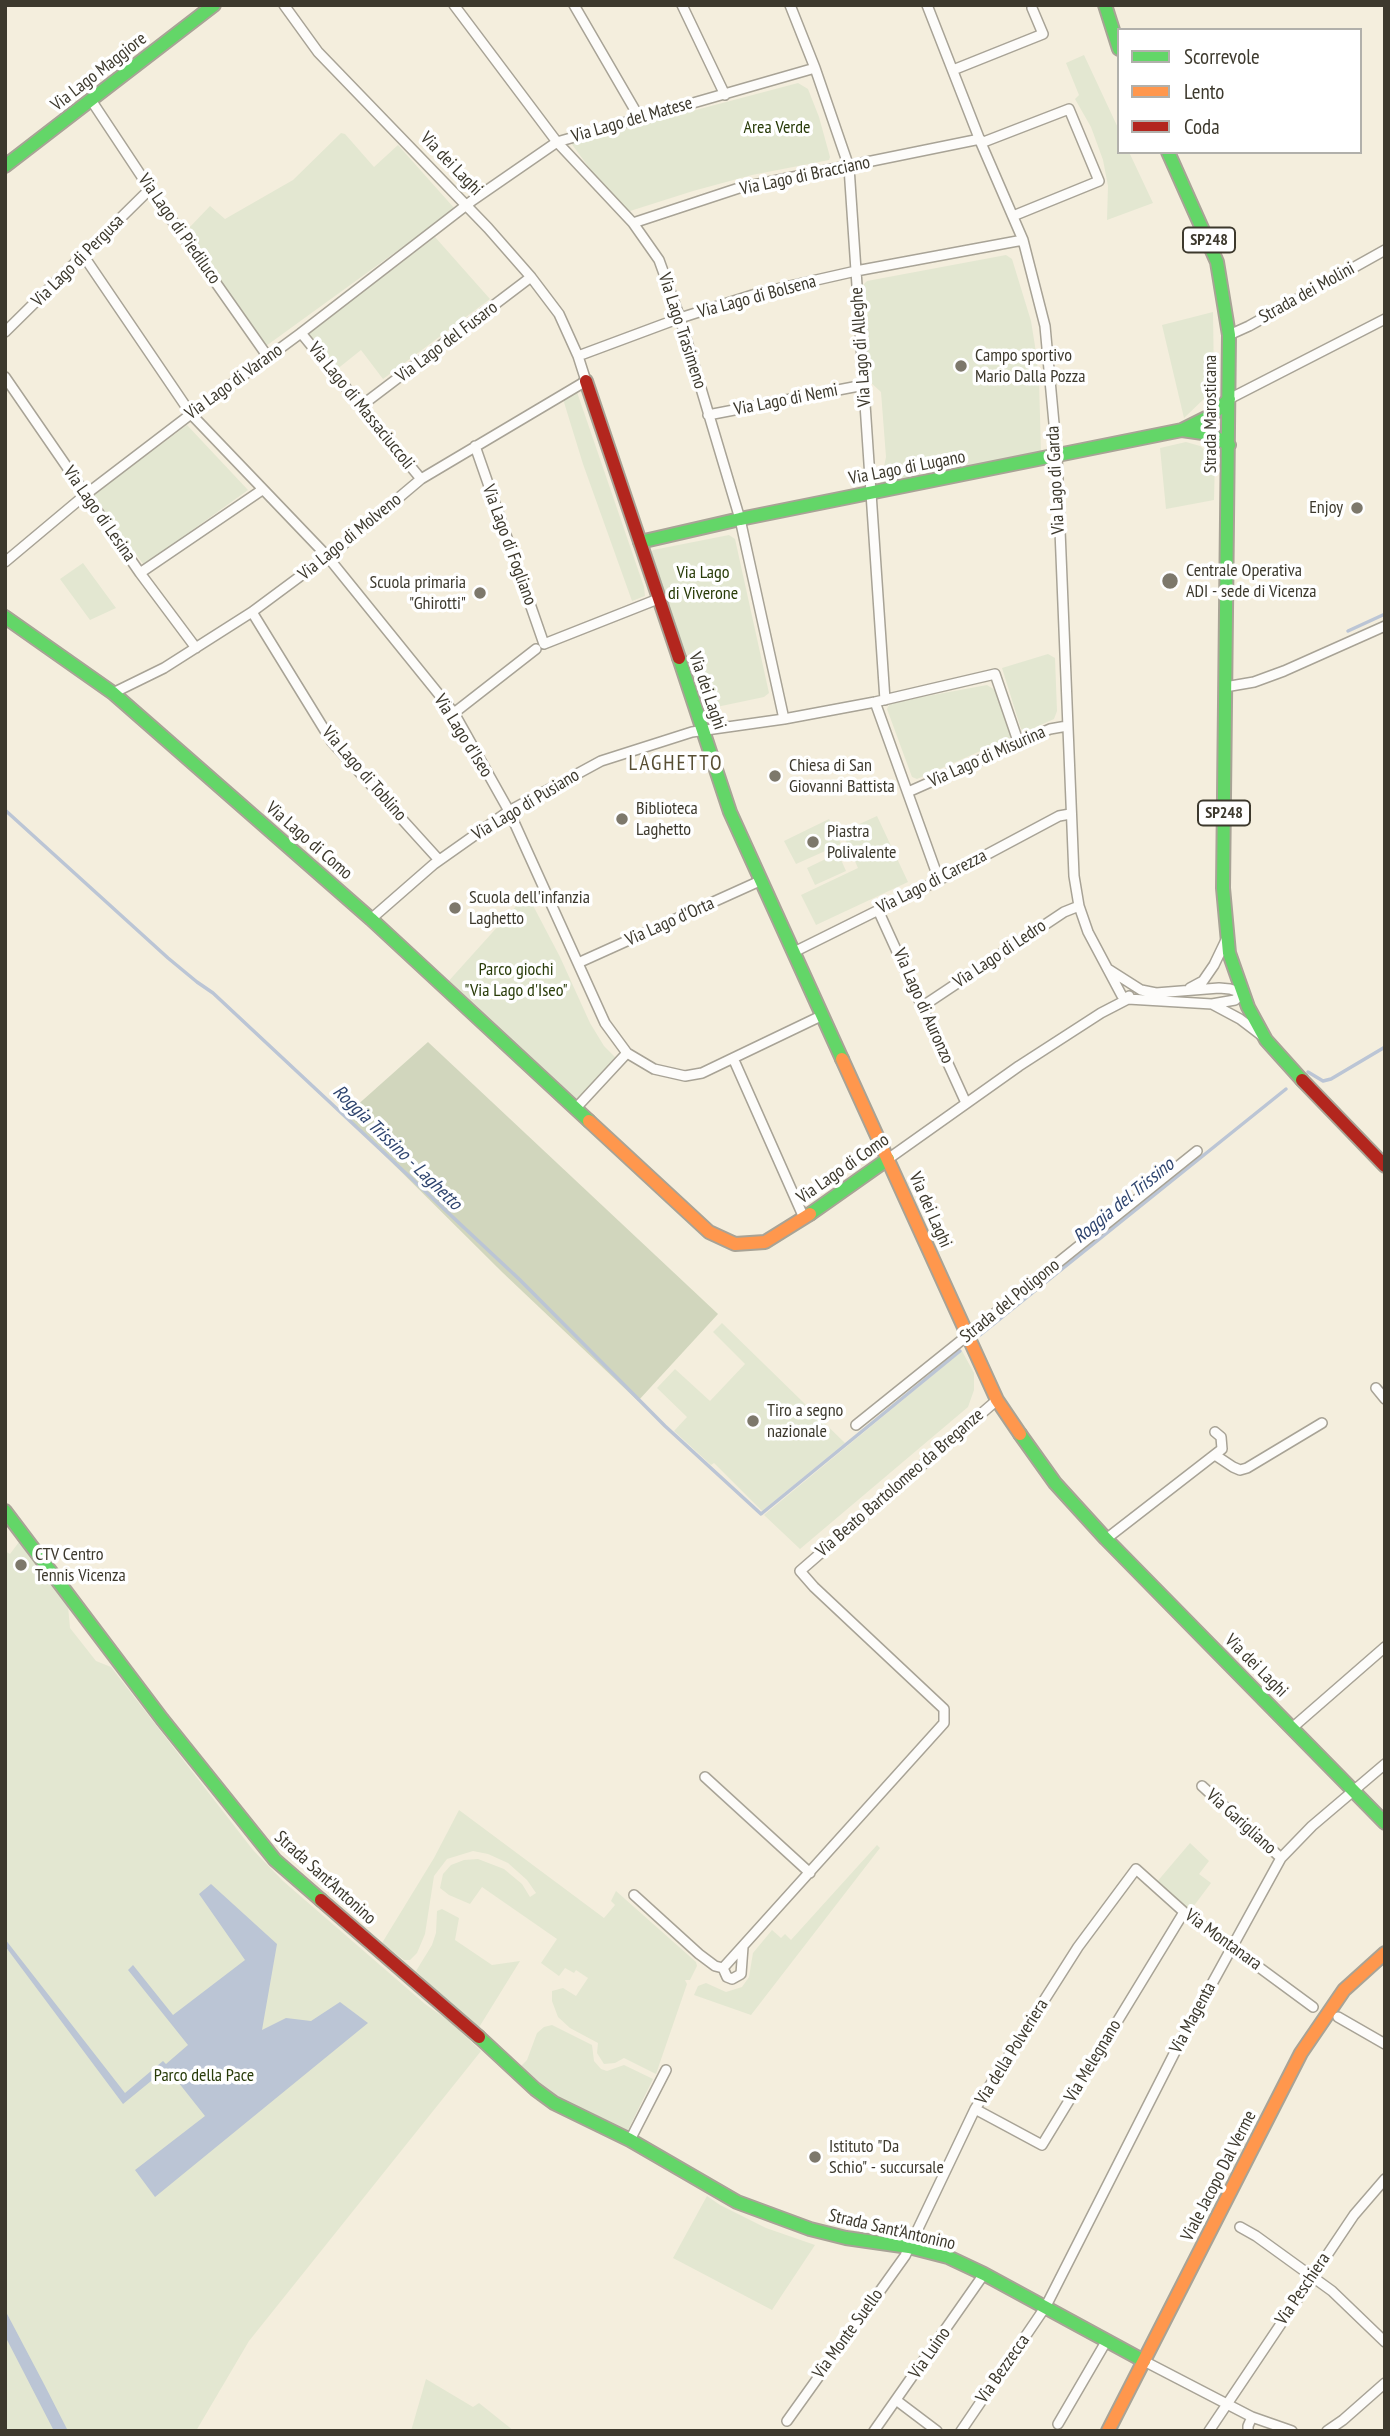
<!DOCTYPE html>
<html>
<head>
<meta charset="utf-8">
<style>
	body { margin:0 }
	#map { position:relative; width:1390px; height:2436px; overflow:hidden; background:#f4eedd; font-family:"PT Sans Narrow",sans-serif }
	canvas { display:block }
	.frame { position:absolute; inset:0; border:7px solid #3d392d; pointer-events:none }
	.legend { position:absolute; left:1117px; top:28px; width:245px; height:126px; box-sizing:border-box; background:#fff; border:2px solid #b1b0ab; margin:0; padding:9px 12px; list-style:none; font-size:21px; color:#3d392d }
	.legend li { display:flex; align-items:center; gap:14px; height:35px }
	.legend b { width:35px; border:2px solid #b1b0ab }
</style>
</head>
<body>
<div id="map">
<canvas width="1390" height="2436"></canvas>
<div class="frame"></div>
<ul class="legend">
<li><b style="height:9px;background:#63d668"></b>Scorrevole</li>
<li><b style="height:9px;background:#ff974d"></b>Lento</li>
<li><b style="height:9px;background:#b3261e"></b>Coda</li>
</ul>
</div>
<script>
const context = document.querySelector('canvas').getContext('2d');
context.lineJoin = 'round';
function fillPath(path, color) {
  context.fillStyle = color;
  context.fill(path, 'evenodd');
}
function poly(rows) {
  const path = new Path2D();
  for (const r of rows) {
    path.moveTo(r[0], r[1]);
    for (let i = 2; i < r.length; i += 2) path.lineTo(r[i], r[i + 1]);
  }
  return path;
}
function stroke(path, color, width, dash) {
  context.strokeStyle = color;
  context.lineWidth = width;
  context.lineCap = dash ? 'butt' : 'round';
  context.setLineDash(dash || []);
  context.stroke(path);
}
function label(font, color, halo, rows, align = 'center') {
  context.font = font + ' "PT Sans Narrow",sans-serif';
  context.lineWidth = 7;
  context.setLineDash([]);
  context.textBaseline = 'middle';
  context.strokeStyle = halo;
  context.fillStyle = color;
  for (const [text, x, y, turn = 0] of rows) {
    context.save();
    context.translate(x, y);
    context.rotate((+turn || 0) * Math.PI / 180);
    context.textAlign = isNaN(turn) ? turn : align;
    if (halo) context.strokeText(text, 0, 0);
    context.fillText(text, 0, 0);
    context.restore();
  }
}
const green = poly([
	[1084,55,1119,130,1119,152,1129,152,1153,203,1107,220,1108,186,1103,160,1091,127,1075,99,1079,95,1066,63],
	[798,83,808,89,819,117,830,157,829,160,752,175,693,191,627,212,609,195,571,143],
	[341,133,345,134,374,167,398,145,455,209,266,346,200,259,187,230,210,206,225,219,293,180],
	[435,237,490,299,383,379,361,350,336,370,309,336,309,333],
	[1006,255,1012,259,1031,321,1035,346,1039,380,1041,453,880,486,886,457,881,392,869,381,863,285,867,281],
	[1213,312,1214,383,1207,396,1184,418,1162,325],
	[577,392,644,587,645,596,632,601,583,464,563,399],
	[187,425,248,490,144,565,92,496],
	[1186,442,1200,446,1215,459,1214,500,1166,509,1160,448],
	[729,535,735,539,769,693,764,697,707,709,703,708,650,554,653,550],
	[83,563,116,608,90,620,60,579],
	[1048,654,1055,658,1057,711,1054,719,1027,731,1021,729,1002,668],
	[987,685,995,690,1011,735,1010,738,917,779,912,777,887,709,890,703],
	[877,816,908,882,816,925,801,895,858,868,842,832],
	[829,819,841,844,796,864,784,841],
	[838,853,846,871,815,885,807,868],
	[527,894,560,957,590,1023,604,1046,617,1059,577,1099,446,984],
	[722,1323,845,1443,762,1511,714,1463,711,1465,674,1431,687,1417,657,1388,675,1369,710,1401,745,1364,713,1332],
	[962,1351,974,1373,974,1390,968,1407,800,1549,764,1515],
	[19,1542,68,1606,70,1628,96,1661,111,1667,253,1850,283,1881,425,2004,449,2021,481,2051,249,2341,196,2431,5,2431,5,1551,10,1554],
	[459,1810,604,1918,615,1905,611,1901,616,1891,696,1962,697,1966,690,1980,685,1980,687,1984,656,2074,624,2058,615,2063,604,2064,597,2053,598,2043,570,2028,558,2017,552,2001,552,1991,563,1988,576,1996,588,1978,576,1970,574,1973,565,1968,559,1976,541,1963,557,1939,482,1887,470,1904,449,1895,440,1888,443,1874,451,1865,464,1860,478,1859,504,1869,522,1884,530,1897,536,1893,527,1880,508,1863,488,1854,473,1851,447,1859,434,1876,425,1934,417,1953,410,1960,404,1960,382,1943,434,1858],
	[1190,1843,1209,1861,1199,1874,1211,1883,1190,1911,1156,1883],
	[877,1845,880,1848,751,2015,694,1995,698,1986,706,1983,726,1992,742,1987,749,1977,753,1953,772,1930,781,1938,785,1934,791,1940],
	[442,1909,459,1918,455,1940,492,1965,520,1961,478,2029,416,1971,432,1945,436,1933,437,1911],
	[552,2025,592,2045,594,2061,601,2069,607,2071,624,2065,653,2079,628,2130,560,2098,520,2067,527,2060,537,2033,544,2027],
	[707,2196,720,2205,766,2228,815,2245,772,2310,673,2258],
	[426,2379,473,2407,479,2403,514,2431,411,2431]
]);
const forest = poly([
	[428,1042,718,1314,638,1401,502,1272,345,1116]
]);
const water = poly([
	[211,1884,277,1944,262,2030,286,2018,311,2021,340,2002,368,2023,155,2197,135,2170,205,2116,167,2068,123,2104,5,1946,5,1939,125,2093,163,2061,166,2064,188,2045,128,1970,133,1965,173,2015,245,1960,199,1894],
	[5,2310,44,2384,68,2431,54,2431,5,2336]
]);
const stream = poly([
	[1348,631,1385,614],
	[5,810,168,958,197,982,213,993,519,1279,665,1426,761,1514,960,1351],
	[1308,1072,1323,1081,1331,1079,1385,1047],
	[980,1335,1286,1089]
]);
const street = poly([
	[454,5,557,142,633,223,659,260,680,318,740,519,784,719],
	[574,5,639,117],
	[682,5,725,95],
	[790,5,815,68,849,167,885,700],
	[927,5,981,143,1023,240,1045,326,1057,456,1074,876,1079,906,1088,932,1122,996,1128,999,1212,1004,1235,1000,1242,993,1230,989,1219,988,1156,993,1141,990,1108,969],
	[953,70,1043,34,1032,8],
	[91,100,150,189,268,357],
	[981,143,1069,109,1099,181,1013,216],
	[633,223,739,188,980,139],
	[83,255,191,414,327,556,454,713,509,811,605,1023,627,1053,654,1069,685,1076,702,1073,823,1015],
	[5,332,150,189],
	[301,333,421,479],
	[1229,335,1249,326,1385,250],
	[578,356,680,318,759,293,856,271,1023,240],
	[5,377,140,573,196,648],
	[1229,399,1385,319],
	[361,406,531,277],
	[708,415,864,385],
	[475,446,544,644,658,599],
	[5,562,85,495,191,414,301,333,473,200,557,142,815,68],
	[140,573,262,490],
	[252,612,332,742,439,860],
	[1225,687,1254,682,1284,671,1385,626],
	[113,693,164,668,252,612,345,543,421,479,586,381,578,356,559,314,531,277,488,228,318,52,284,5],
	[875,702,939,880],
	[454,713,536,649],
	[908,792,1050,729,1067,726],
	[878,910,966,1103],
	[371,919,434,864,509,811,601,761,692,732,784,719,875,702,995,674,1019,744],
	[794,952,939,880,1059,816,1070,814],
	[578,963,762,880],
	[1190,988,1203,981,1214,965,1226,940],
	[1212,1004,1240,1019,1261,1035],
	[923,1006,1064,912,1079,906],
	[733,1058,804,1218],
	[576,1108,627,1053],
	[888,1159,1019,1066,1101,1013,1128,999,1129,996],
	[1376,1388,1385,1399],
	[856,1425,1197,1151],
	[1215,1455,1233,1467,1240,1470,1247,1468,1322,1423],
	[1106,1539,1222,1449,1221,1437,1215,1432],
	[1292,1728,1385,1647],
	[705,1777,810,1873],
	[1202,1786,1281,1858],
	[634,1895,699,1954,715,1966,723,1968,727,1977,732,1979,741,1974,743,1947],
	[723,1968,944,1723,944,1709,814,1587,800,1571,997,1400],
	[1338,2017,1385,2044],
	[975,2109,1042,2145,1184,1912],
	[630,2140,666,2070],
	[1240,2227,1256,2236,1332,2291,1385,2342],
	[1144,2361,1252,2417,1292,2431],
	[896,2400,937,2431],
	[787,2421,905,2256,975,2109,1078,1947,1136,1869,1184,1912,1313,2007],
	[1058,2424,1107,2340],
	[874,2431,984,2274],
	[961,2431,1046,2306,1180,2042,1281,1858,1312,1826,1385,1764],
	[1209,2431,1354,2215,1385,2179],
	[1248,2431,1248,2426,1252,2417],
	[1327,2431,1343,2420,1385,2383]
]);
const fast = poly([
	[1105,5,1119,49],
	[1168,152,1217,262,1229,335,1223,888,1229,953,1248,1007,1266,1040,1302,1080],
	[5,166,214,5],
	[1182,430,1210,434,1229,445],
	[640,542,740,519,1182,430,1212,415,1229,399],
	[5,617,113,693,371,919,589,1121],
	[679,658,730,812,842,1059],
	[810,1214,888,1159],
	[1020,1434,1055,1483,1106,1539,1385,1823],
	[5,1511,162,1719,275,1860,321,1900],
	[479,2037,535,2089,554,2103,630,2140,737,2202,810,2229,846,2238,909,2247,948,2257,984,2274,1144,2361]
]);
const slow = poly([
	[842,1059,997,1400,1020,1434],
	[589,1121,709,1232,735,1244,765,1242,810,1214],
	[1108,2431,1301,2053,1344,1990,1385,1953]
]);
const jam = poly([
	[586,381,679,658],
	[1302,1080,1385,1166],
	[321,1900,479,2037]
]);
const markers = [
	[961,366,7,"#7d786b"],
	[1357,508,7,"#7d786b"],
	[1170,581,9,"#7d786b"],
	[480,593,7,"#7d786b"],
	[775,776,7,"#7d786b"],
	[622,819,7,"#7d786b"],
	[813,842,7,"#7d786b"],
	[455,908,7,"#7d786b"],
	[753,1421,7,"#7d786b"],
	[21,1565,7,"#7d786b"],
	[815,2157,7,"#7d786b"]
];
const shields = [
	[1209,240,52],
	[1224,813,52]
];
const shieldNames = [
	["SP248",1209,240],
	["SP248",1224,813]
];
const streetNames = [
	["Via Lago Maggiore",99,72,-38],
	["Via Lago del Matese",632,120,-16],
	["Via dei Laghi",451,164,46],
	["Via Lago di Bracciano",805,176,-12],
	["Via Lago di Piediluco",179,229,55],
	["Via Lago di Pergusa",78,261,-45],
	["Strada dei Molini",1307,293,-29],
	["Via Lago di Bolsena",757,297,-15],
	["Via Lago Trasimeno",682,331,72],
	["Via Lago del Fusaro",447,342,-37],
	["Via Lago di Alleghe",861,347,-94],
	["Via Lago di Varano",234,382,-36],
	["Via Lago di Nemi",786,400,-11],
	["Via Lago di Massaciuccoli",361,406,51],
	["Strada Marosticana",1211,414,-90],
	["Via Lago di Lugano",907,468,-11],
	["Via Lago di Garda",1056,480,-93],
	["Via Lago di Lesina",99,514,55],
	["Via Lago di Molveno",350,537,-39],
	["Via Lago di Fogliano",509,545,70],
	["Via dei Laghi",707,691,71],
	["Via Lago d'Iseo",463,736,58],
	["Via Lago di Misurina",987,757,-24],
	["Via Lago di Toblino",364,774,49],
	["Via Lago di Pusiano",526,805,-31],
	["Via Lago di Como",309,841,41],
	["Via Lago di Carezza",932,882,-27],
	["Via Lago d'Orta",670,922,-24],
	["Via Lago di Ledro",1000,954,-34],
	["Via Lago di Auronzo",923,1006,66],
	["Via Lago di Como",843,1169,-35],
	["Via dei Laghi",930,1210,66],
	["Strada del Poligono",1010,1301,-39],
	["Via Beato Bartolomeo da Breganze",900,1483,-41],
	["Via dei Laghi",1256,1666,45],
	["Via Garigliano",1241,1822,42],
	["Strada Sant'Antonino",325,1878,42],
	["Via Montanara",1223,1940,36],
	["Via Magenta",1193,2018,-62],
	["Via della Polveriera",1012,2052,-58],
	["Via Melegnano",1093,2061,-59],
	["Viale Jacopo Dal Verme",1219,2176,-63],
	["Strada Sant'Antonino",892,2230,13],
	["Via Peschiera",1303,2289,-56],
	["Via Monte Suello",848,2334,-54],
	["Via Luino",930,2353,-55],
	["Via Bezzecca",1003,2369,-55]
];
const parkNames = [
	["Area Verde",777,128],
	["Via Lago",703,573],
	["di Viverone",703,594],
	["Parco giochi",516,970],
	["\"Via Lago d'Iseo\"",516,991],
	["Parco della Pace",204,2076]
];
const poiNames = [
	["Campo sportivo",975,356],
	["Mario Dalla Pozza",975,377],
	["Enjoy",1343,508,"right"],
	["Centrale Operativa",1186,571],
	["ADI - sede di Vicenza",1186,592],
	["Scuola primaria",466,583,"right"],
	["\"Ghirotti\"",466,604,"right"],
	["Chiesa di San",789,766],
	["Giovanni Battista",789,787],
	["Biblioteca",636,809],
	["Laghetto",636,830],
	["Piastra",827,832],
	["Polivalente",827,853],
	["Scuola dell'infanzia",469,898],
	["Laghetto",469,919],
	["Tiro a segno",767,1411],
	["nazionale",767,1432],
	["CTV Centro",35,1555],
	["Tennis Vicenza",35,1576],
	["Istituto \"Da",829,2147],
	["Schio\" - succursale",829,2168]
];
const waterNames = [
	["Roggia Trissino - Laghetto",397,1148,44],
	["Roggia del Trissino",1124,1201,-39]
];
const quarterNames = [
	["LAGHETTO",676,764]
];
fillPath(green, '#e3e7d1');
fillPath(forest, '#d1d6bd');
fillPath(water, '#bbc5d5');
stroke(stream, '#bbc5d5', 3.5);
stroke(street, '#a8a396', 12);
stroke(fast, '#a8a396', 16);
stroke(slow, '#a8a396', 16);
stroke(jam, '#a8a396', 16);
stroke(street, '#fdfcfa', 9);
stroke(fast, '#63d668', 12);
stroke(slow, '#ff974d', 12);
stroke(jam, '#b3261e', 12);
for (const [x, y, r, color] of markers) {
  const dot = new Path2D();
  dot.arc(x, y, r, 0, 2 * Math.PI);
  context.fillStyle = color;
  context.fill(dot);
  stroke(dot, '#fff', 2.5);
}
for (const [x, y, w] of shields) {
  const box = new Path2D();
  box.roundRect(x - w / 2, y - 12.5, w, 25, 5);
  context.fillStyle = '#fff';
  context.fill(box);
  stroke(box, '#3d392d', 2);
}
label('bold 16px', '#3d392d', null, shieldNames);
label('18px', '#3d392d', '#fff', streetNames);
label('18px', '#293c09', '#fff', parkNames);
label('18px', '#3d392d', '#fff', poiNames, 'left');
label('italic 19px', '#2f456f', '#fff', waterNames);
context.letterSpacing = '2px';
label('21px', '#584e33', '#fff', quarterNames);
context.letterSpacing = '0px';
</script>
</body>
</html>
